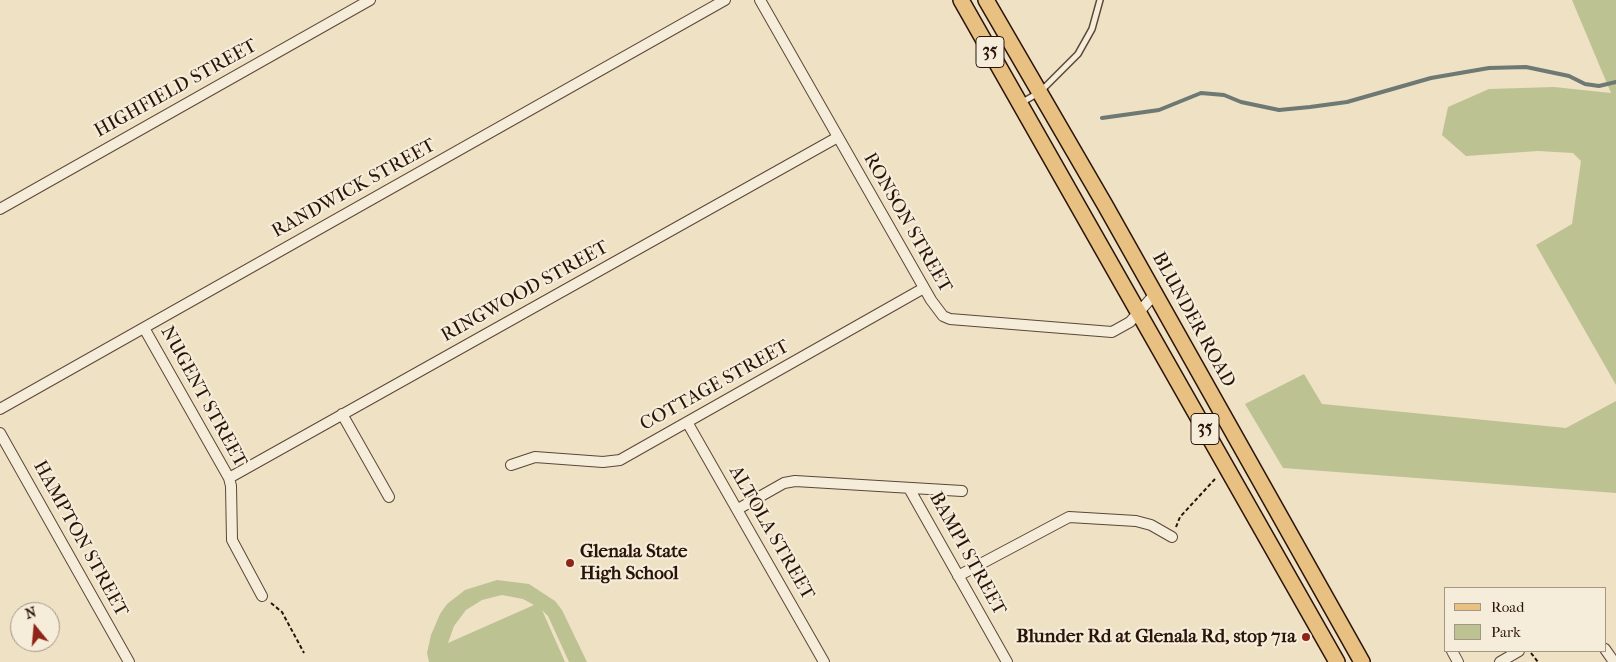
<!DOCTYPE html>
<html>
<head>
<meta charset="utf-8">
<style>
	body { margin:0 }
	#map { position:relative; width:1616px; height:662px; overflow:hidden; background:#efe1c4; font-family:"IM FELL French Canon",serif }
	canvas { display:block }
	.legend { position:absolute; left:1444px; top:587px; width:162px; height:65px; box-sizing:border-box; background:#f5ecd9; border:1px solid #a49686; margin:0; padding:6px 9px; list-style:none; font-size:15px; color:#2a140a }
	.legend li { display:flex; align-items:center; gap:10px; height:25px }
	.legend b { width:25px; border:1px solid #a49686 }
	.north { position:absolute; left:10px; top:602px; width:50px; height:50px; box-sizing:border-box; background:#f5ecd9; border:1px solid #a49686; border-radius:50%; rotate:343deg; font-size:14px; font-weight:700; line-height:20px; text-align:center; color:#2a140a }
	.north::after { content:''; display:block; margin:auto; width:18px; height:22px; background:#8f2418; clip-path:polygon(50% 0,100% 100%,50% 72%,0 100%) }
</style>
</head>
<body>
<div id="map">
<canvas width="1616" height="662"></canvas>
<ul class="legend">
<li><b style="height:6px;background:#e8c082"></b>Road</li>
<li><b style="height:14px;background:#bcc292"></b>Park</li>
</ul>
<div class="north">N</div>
</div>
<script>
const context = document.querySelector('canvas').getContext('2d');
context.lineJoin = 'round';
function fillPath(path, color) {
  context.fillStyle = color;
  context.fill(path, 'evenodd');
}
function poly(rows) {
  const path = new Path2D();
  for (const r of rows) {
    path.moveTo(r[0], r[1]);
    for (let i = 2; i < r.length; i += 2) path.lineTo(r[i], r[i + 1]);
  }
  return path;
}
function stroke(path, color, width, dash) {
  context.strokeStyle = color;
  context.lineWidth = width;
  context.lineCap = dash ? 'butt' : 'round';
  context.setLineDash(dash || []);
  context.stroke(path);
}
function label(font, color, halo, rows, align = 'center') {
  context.font = font + ' "IM FELL French Canon",serif';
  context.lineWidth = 4.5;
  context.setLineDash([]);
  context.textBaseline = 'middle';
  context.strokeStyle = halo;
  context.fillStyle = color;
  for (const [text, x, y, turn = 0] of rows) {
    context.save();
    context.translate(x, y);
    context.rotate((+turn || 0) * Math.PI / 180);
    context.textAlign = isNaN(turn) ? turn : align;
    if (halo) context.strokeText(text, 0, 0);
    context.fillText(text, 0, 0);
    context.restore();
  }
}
const green = poly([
	[1572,0,1616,0,1616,385,1536,245,1572,224,1581,161,1573,153,1538,151,1466,156,1442,135,1448,107,1489,89,1554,87,1611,93],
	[1304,374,1322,404,1566,428,1616,401,1616,493,1283,468,1245,404],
	[497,580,529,584,555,601,562,610,587,662,569,662,548,616,542,610,565,662,429,662,427,653,431,635,440,614,447,604,465,590],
	[502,595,523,599,534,605,448,643,454,626,466,610,482,600]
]);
const stream = poly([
	[1102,118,1159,110,1201,93,1224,95,1241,102,1279,110,1310,107,1347,102,1431,78,1489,68,1526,67,1569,76,1585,84,1599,86,1616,82]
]);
const path = poly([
	[1176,527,1180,517,1215,479],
	[271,603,282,612,304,653],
	[1531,653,1538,662]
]);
const lane = poly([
	[1021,103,1040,92,1078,54,1092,29,1100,0]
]);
const street = poly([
	[760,0,931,300,943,316,950,319,1112,332,1130,322,1155,294],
	[0,209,370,0],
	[144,328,229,478,231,486,232,540,262,596],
	[0,409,725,0],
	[342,414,389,497],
	[687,422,824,662],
	[0,433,129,662],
	[511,465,535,457,603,462,620,460,924,288],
	[229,478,838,137],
	[910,490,1007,662],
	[738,509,784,483,795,481,962,491],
	[958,576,1069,517,1136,521,1151,525,1172,537],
	[1605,649,1614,662],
	[1452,651,1458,662],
	[1500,662,1519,651]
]);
const primary = poly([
	[961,0,1337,662],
	[986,0,1105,205,1362,662]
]);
const markers = [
	[570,563,5,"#8f2418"],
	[1306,637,5,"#8f2418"]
];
const shields = [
	[990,52,28],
	[1205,429,28]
];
const shieldNames = [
	["35",990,52],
	["35",1205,429]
];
const streetNames = [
	["HIGHFIELD STREET",176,89,-29],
	["RANDWICK STREET",354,189,-29],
	["RONSON STREET",907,223,60],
	["RINGWOOD STREET",525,292,-29],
	["BLUNDER ROAD",1193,320,61],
	["COTTAGE STREET",715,386,-29],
	["NUGENT STREET",203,397,61],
	["ALTOLA STREET",771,533,60],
	["HAMPTON STREET",80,539,61],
	["BAMPI STREET",967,554,61]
];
const poiNames = [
	["Glenala State",580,552],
	["High School",580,574],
	["Blunder Rd at Glenala Rd, stop 71a",1296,637,"right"]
];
fillPath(green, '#bcc292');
stroke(stream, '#6d7972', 4);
stroke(lane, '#5b4738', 8);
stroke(street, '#5b4738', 12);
stroke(primary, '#2a140a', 18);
stroke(path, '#2a140a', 2, [4, 2.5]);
stroke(lane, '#f5ecd9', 5);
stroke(street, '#f5ecd9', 10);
stroke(primary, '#e8c082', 15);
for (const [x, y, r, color] of markers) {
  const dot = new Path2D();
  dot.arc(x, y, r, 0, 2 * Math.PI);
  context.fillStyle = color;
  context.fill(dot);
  stroke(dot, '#f5ecd9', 2);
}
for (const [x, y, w] of shields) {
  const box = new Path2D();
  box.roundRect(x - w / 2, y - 15.5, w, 31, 4);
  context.fillStyle = '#f5ecd9';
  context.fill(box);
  stroke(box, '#2a140a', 1);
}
label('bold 18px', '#2a140a', null, shieldNames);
label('19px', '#2a140a', '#f5ecd9', streetNames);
label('bold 19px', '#2a140a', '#f5ecd9', poiNames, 'left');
</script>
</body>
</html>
